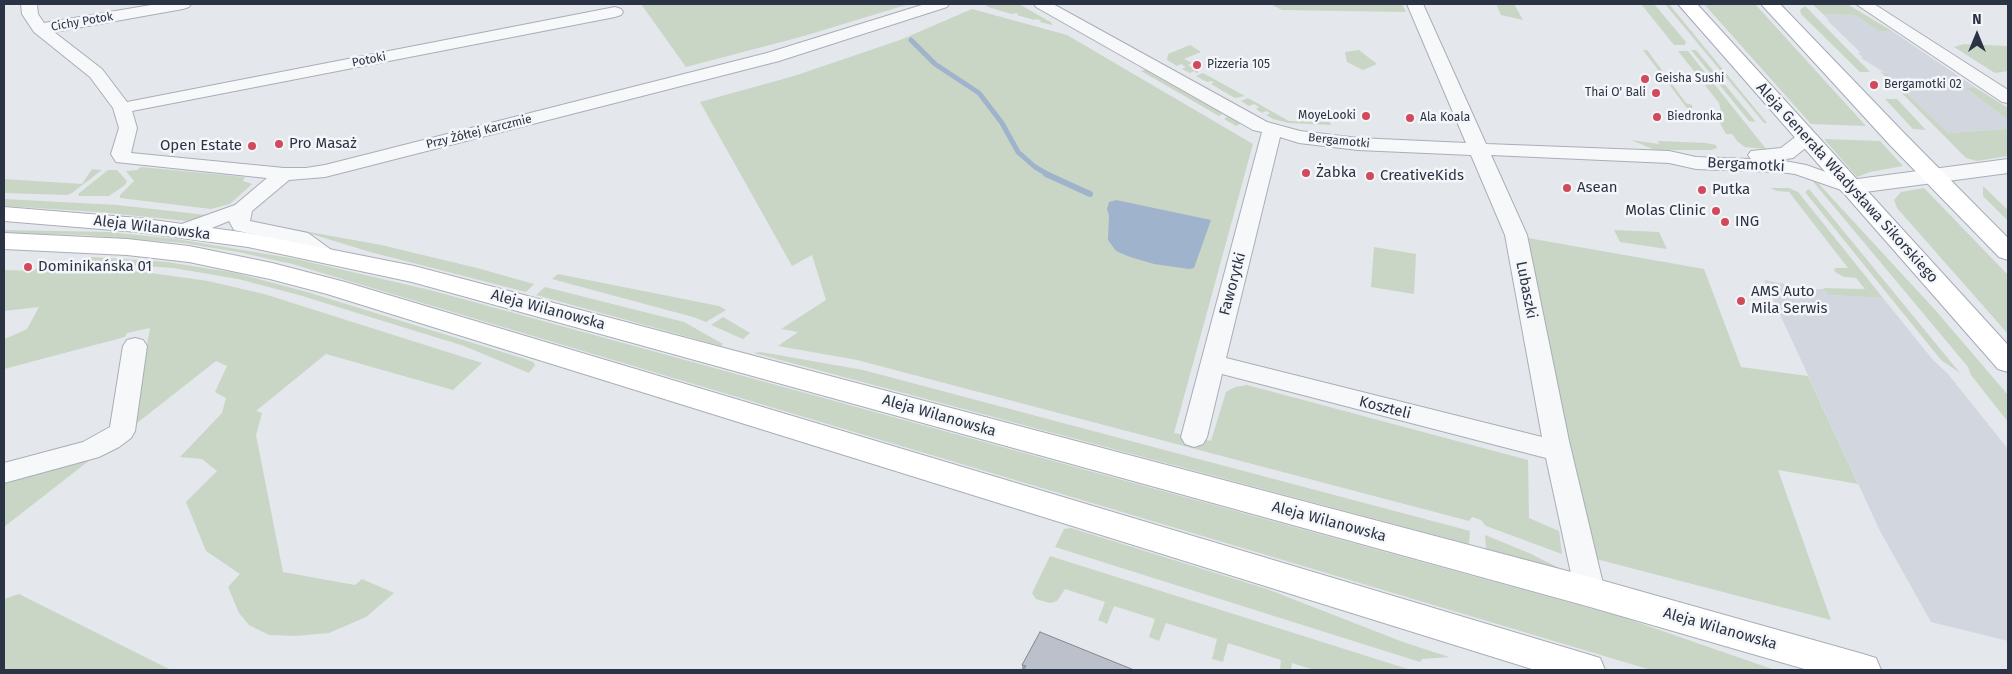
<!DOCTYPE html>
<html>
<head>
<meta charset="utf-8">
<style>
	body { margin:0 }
	#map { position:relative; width:2012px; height:674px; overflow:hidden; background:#e4e7ec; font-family:"Fira Sans",sans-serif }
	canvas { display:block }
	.frame { position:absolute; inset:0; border:5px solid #2b3445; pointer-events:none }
	.north { position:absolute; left:1952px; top:10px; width:50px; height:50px; -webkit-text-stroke:4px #f4f6f9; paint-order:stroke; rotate:0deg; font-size:14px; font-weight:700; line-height:20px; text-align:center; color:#2b3445 }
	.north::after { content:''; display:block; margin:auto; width:18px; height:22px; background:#2b3445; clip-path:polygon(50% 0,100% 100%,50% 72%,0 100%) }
</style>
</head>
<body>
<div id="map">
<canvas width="2012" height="674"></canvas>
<div class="frame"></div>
<div class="north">N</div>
</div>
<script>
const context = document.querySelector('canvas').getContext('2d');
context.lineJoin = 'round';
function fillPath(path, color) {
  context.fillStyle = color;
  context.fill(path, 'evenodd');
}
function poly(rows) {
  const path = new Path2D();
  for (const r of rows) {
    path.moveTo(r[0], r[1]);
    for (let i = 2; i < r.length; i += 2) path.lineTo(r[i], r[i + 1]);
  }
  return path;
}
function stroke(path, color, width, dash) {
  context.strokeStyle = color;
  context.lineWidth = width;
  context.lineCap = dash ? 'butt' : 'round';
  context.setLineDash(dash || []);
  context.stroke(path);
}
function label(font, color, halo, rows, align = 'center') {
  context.font = font + ' "Fira Sans",sans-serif';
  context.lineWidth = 5;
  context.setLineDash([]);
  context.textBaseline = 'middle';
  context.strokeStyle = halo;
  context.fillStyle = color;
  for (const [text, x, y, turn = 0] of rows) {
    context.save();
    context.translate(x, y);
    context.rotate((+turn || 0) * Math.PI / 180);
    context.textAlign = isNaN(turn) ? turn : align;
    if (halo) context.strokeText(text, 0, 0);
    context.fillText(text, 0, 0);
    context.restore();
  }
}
const built = poly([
	[1823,14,1855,15,1880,31,1892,31,1976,88,1966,89,2008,120,2008,129,1948,133,1887,74,1861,58,1863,57,1858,54,1860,52,1827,20,1829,20],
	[1764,280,1810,289,1824,289,1829,295,1883,298,1933,360,1948,374,2008,449,2008,641,1931,622,1880,531]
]);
const green = poly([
	[641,4,909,4,804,36,686,67],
	[993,4,1019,4,1052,23,1052,25,1040,22,1041,20,1036,19,1034,20,1017,15,1018,13,1011,14,985,6],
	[1270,4,1402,4,1406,12,1282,10],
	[1496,4,1514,4,1523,20,1501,15],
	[1641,4,1654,4,1686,42,1685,45,1674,45],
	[1665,4,1669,4,1767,123,1764,123],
	[1704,4,1755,4,1866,126,1811,124],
	[1812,4,1847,4,1892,31,1879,31,1855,15,1823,14],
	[1805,6,1870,72,1860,72,1801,14,1800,10],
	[972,9,1067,35,1253,144,1174,433,1211,441,1226,392,1235,387,1247,385,1528,460,1529,518,1559,531,1562,554,1486,526,1481,520,1472,517,1469,521,857,360,778,346,798,332,781,329,826,300,812,255,792,266,700,102,794,76,900,40],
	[1964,44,2008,46,2008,71,1995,73,1954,47],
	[1190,45,1201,52,1184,59,1192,63,1188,65,1199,72,1197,73,1194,71,1190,73,1182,69,1186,67,1181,64,1177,66,1167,60,1168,54],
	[1359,50,1377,64,1363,70,1347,62,1345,52],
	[1643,50,1647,50,1686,103,1692,105,1693,116],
	[1691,50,1696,50,1756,122,1749,121],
	[1678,51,1688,51,1766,149,1745,147,1738,142,1732,134,1726,134,1720,123,1721,111,1719,103],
	[1147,69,1242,123,1236,126,1224,119,1227,117,1223,114,1219,116,1141,71],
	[1880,71,1887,74,1948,133,2008,129,2008,156,1977,161,1966,158],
	[1203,73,1245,96,1235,98,1211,84,1214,82,1211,81,1207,82,1196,76],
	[1965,88,1976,88,2008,108,2008,120],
	[1248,98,1289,121,1330,122,1331,125,1288,123,1273,119,1266,115,1270,113,1266,111,1262,113,1256,109,1259,107,1254,104,1249,106,1241,101],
	[1885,99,1897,99,1926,130,1913,129],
	[1824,139,1880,141,1903,166,1870,172,1857,177],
	[1631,140,1659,144,1658,141,1706,143,1716,145,1717,148,1711,150,1655,150],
	[141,167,245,177,243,181,252,184,230,204,211,209,120,198,120,195,134,181,126,171,137,170],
	[92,169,102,170,72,193,67,195,4,193,4,179,82,184],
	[108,170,117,170,127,181,125,185,109,196,79,196,78,194],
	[1810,178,1818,183,1937,312,2008,395,2008,422,1971,375,1968,367],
	[1983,186,2008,210,2008,221,1983,196],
	[1770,188,1789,188,1798,192,1883,298,1829,295,1823,288,1865,289,1856,278,1844,277,1835,272,1834,270,1836,268,1848,268,1789,192,1777,191],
	[1924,188,2008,275,2008,334,1897,208,1894,200,1901,192],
	[1809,189,1960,373,1941,360,1805,192],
	[4,199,117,205,215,216,187,221,98,212,4,206],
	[249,221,381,245,477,268,534,284,526,292,370,252,305,232,251,224],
	[4,230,109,232,177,239,296,259,430,290,1622,617,1775,670,1651,670,292,264,238,252,183,243,82,235,4,233],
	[1614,230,1659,232,1667,249,1620,242],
	[1528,238,1704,269,1741,367,1808,376,1858,484,1778,470,1831,620,1592,558],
	[1374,247,1416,254,1414,294,1371,287],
	[91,257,167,262,236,273,307,292,525,359,533,362,535,365,529,373,464,346,299,295,238,279,173,268,85,262],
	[38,267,144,272,208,281,264,294,482,363,453,390,326,354,256,411,262,413,256,435,283,572,355,585,362,579,394,593,366,617,329,633,295,636,269,635,249,625,239,613,228,587,240,574,206,551,186,502,217,471,202,459,180,457,222,413,226,398,215,392,227,366,216,361,132,427,150,328,127,333,125,337,4,369,5,339,27,329,39,307,4,311,4,270,34,271],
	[558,274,719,306,726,310,706,322,693,317,552,279],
	[545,287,684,322,723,344,721,346,536,295],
	[723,317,750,333,743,339,711,325],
	[761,352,863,370,1470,531,1469,544,754,353],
	[95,456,4,527,4,481],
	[1071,528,1267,589,1403,642,1449,657,1422,659,1420,662,1055,547,1064,529],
	[1485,535,1529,553,1561,569,1486,549],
	[1050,556,1411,670,1314,670,1292,663,1291,670,1280,670,1281,660,1228,643,1223,662,1212,659,1217,639,1166,623,1159,641,1149,637,1155,619,1114,606,1107,624,1098,620,1105,602,1065,589,1057,601,1050,603,1036,599,1032,593],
	[19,594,171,670,4,670,4,599]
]);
const water = poly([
	[1116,200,1211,220,1194,268,1189,269,1154,264,1130,257,1116,251,1108,240,1109,216,1107,209,1109,202]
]);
const streamFar1 = poly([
	[911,40,935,64,979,93,1002,123,1018,152,1035,167,1049,175]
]);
const stream = poly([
	[1046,174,1090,194]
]);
const minor = poly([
	[21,4,37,4,38,14,44,23,157,4,191,4,189,7,183,9,54,32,102,69,127,102,615,7,621,9,623,12,621,15,615,17,132,111,137,128,131,153,284,168,306,168,325,165,767,53,925,4,949,4,947,7,779,61,325,177,289,180,252,211,250,221,308,233,330,249,333,254,330,259,322,261,314,259,293,243,234,230,229,221,192,236,184,237,176,236,173,231,176,226,235,205,267,178,116,162,111,154,119,128,113,108,90,77,34,32,22,14,21,4],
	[1034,4,1053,4,1267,122,1300,131,1358,138,1466,143,1407,4,1423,4,1486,144,1669,151,1696,157,1751,159,1748,155,1751,151,1781,148,1799,134,1806,132,1813,134,1816,138,1813,142,1793,158,1779,160,1806,165,1857,183,1860,187,1857,191,1850,193,1795,174,1780,172,1696,169,1669,163,1491,155,1527,235,1569,441,1605,592,1601,601,1590,605,1579,601,1575,592,1546,458,1222,374,1207,437,1203,444,1194,447,1185,444,1181,437,1262,132,1253,130,1036,7,1034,4],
	[1280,137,1299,143,1358,150,1471,155,1505,235,1542,437,1226,358,1280,137],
	[1856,4,1874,4,2008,90,2008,103,2002,102,1856,4],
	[135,338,143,340,147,346,135,431,131,438,119,447,99,457,4,483,4,463,83,442,110,427,123,346,127,340,135,338]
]);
const tertiary = poly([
	[2008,159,2008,173,1850,194,1842,192,1838,187,1842,182,1850,180,2008,159]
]);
const secondary = poly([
	[4,207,138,218,248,233,414,266,1590,577,1863,654,1876,658,1881,670,1808,670,1590,607,412,282,248,247,138,232,4,221,4,207],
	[4,233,127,239,189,246,272,263,345,282,1587,654,1600,658,1605,670,1535,670,327,294,270,279,189,262,127,255,4,249,4,233]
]);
const primary = poly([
	[1678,4,1697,4,2008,345,2008,372,1998,369,1678,4],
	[1761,4,1780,4,1905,134,2008,238,2008,260,1999,257,1889,144,1761,4]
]);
const wall = poly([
	[1022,665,1134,670,1022,670]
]);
const building = poly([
	[1040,632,1134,670,1023,670,1026,666,1022,665,1040,632]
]);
const markers = [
	[1197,65,5,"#d1495b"],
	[1645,79,5,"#d1495b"],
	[1874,85,5,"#d1495b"],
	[1656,93,5,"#d1495b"],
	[1366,116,5,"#d1495b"],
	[1657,117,5,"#d1495b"],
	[1410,118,5,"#d1495b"],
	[279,144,5,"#d1495b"],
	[252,146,5,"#d1495b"],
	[1306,173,5,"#d1495b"],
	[1370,176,5,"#d1495b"],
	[1567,188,5,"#d1495b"],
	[1702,190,5,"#d1495b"],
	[1716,211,5,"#d1495b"],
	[1725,222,5,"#d1495b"],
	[28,267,5,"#d1495b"],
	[1741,301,5,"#d1495b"]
];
const farStreetnames = [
	["Cichy Potok",82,22,-10],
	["Potoki",369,60,-11],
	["Przy Żółtej Karczmie",479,132,-14],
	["Bergamotki",1339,141,6]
];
const farPoinames = [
	["Pizzeria 105",1207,65],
	["Geisha Sushi",1655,79],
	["Bergamotki 02",1884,85],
	["Thai O' Bali",1646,93,"right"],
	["MoyeLooki",1356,116,"right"],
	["Biedronka",1667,117],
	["Ala Koala",1420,118]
];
const poiNames = [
	["Pro Masaż",289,144],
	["Open Estate",242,146,"right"],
	["Żabka",1316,173],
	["CreativeKids",1380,176],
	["Asean",1577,188],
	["Putka",1712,190],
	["Molas Clinic",1706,211,"right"],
	["ING",1735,222],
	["Dominikańska 01",38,267],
	["AMS Auto",1751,292],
	["Mila Serwis",1751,309]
];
const streetNames = [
	["Bergamotki",1746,165,3],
	["Aleja Generała Władysława Sikorskiego",1847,183,48],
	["Aleja Wilanowska",152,228,7],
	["Faworytki",1233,284,-75],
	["Lubaszki",1526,290,79],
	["Aleja Wilanowska",548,310,15],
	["Koszteli",1385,408,14],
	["Aleja Wilanowska",939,416,16],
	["Aleja Wilanowska",1329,522,15],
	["Aleja Wilanowska",1720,629,16]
];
fillPath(built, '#d2d6de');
fillPath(green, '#c9d6c5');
fillPath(water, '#9fb4cc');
stroke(streamFar1, '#9fb4cc', 5);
stroke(stream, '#9fb4cc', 6);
stroke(minor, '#a9aeb7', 2);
stroke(tertiary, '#a9aeb7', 2);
stroke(secondary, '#a9aeb7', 2);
stroke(primary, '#a3abb8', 2);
fillPath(minor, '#f7f8fa');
fillPath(tertiary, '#f7f8fa');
fillPath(secondary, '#fff');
fillPath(primary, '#fff');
fillPath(wall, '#a1a5ae');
fillPath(building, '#bbc0ca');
stroke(building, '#83868d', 1);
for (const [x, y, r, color] of markers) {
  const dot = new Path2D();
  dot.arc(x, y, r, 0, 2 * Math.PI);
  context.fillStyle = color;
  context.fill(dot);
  stroke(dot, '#f4f6f9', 2);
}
label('12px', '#2b3445', '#f4f6f9', farStreetnames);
label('12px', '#2b3445', '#f4f6f9', farPoinames, 'left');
label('15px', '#2b3445', '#f4f6f9', poiNames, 'left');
label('15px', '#2b3445', '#f4f6f9', streetNames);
</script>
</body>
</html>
